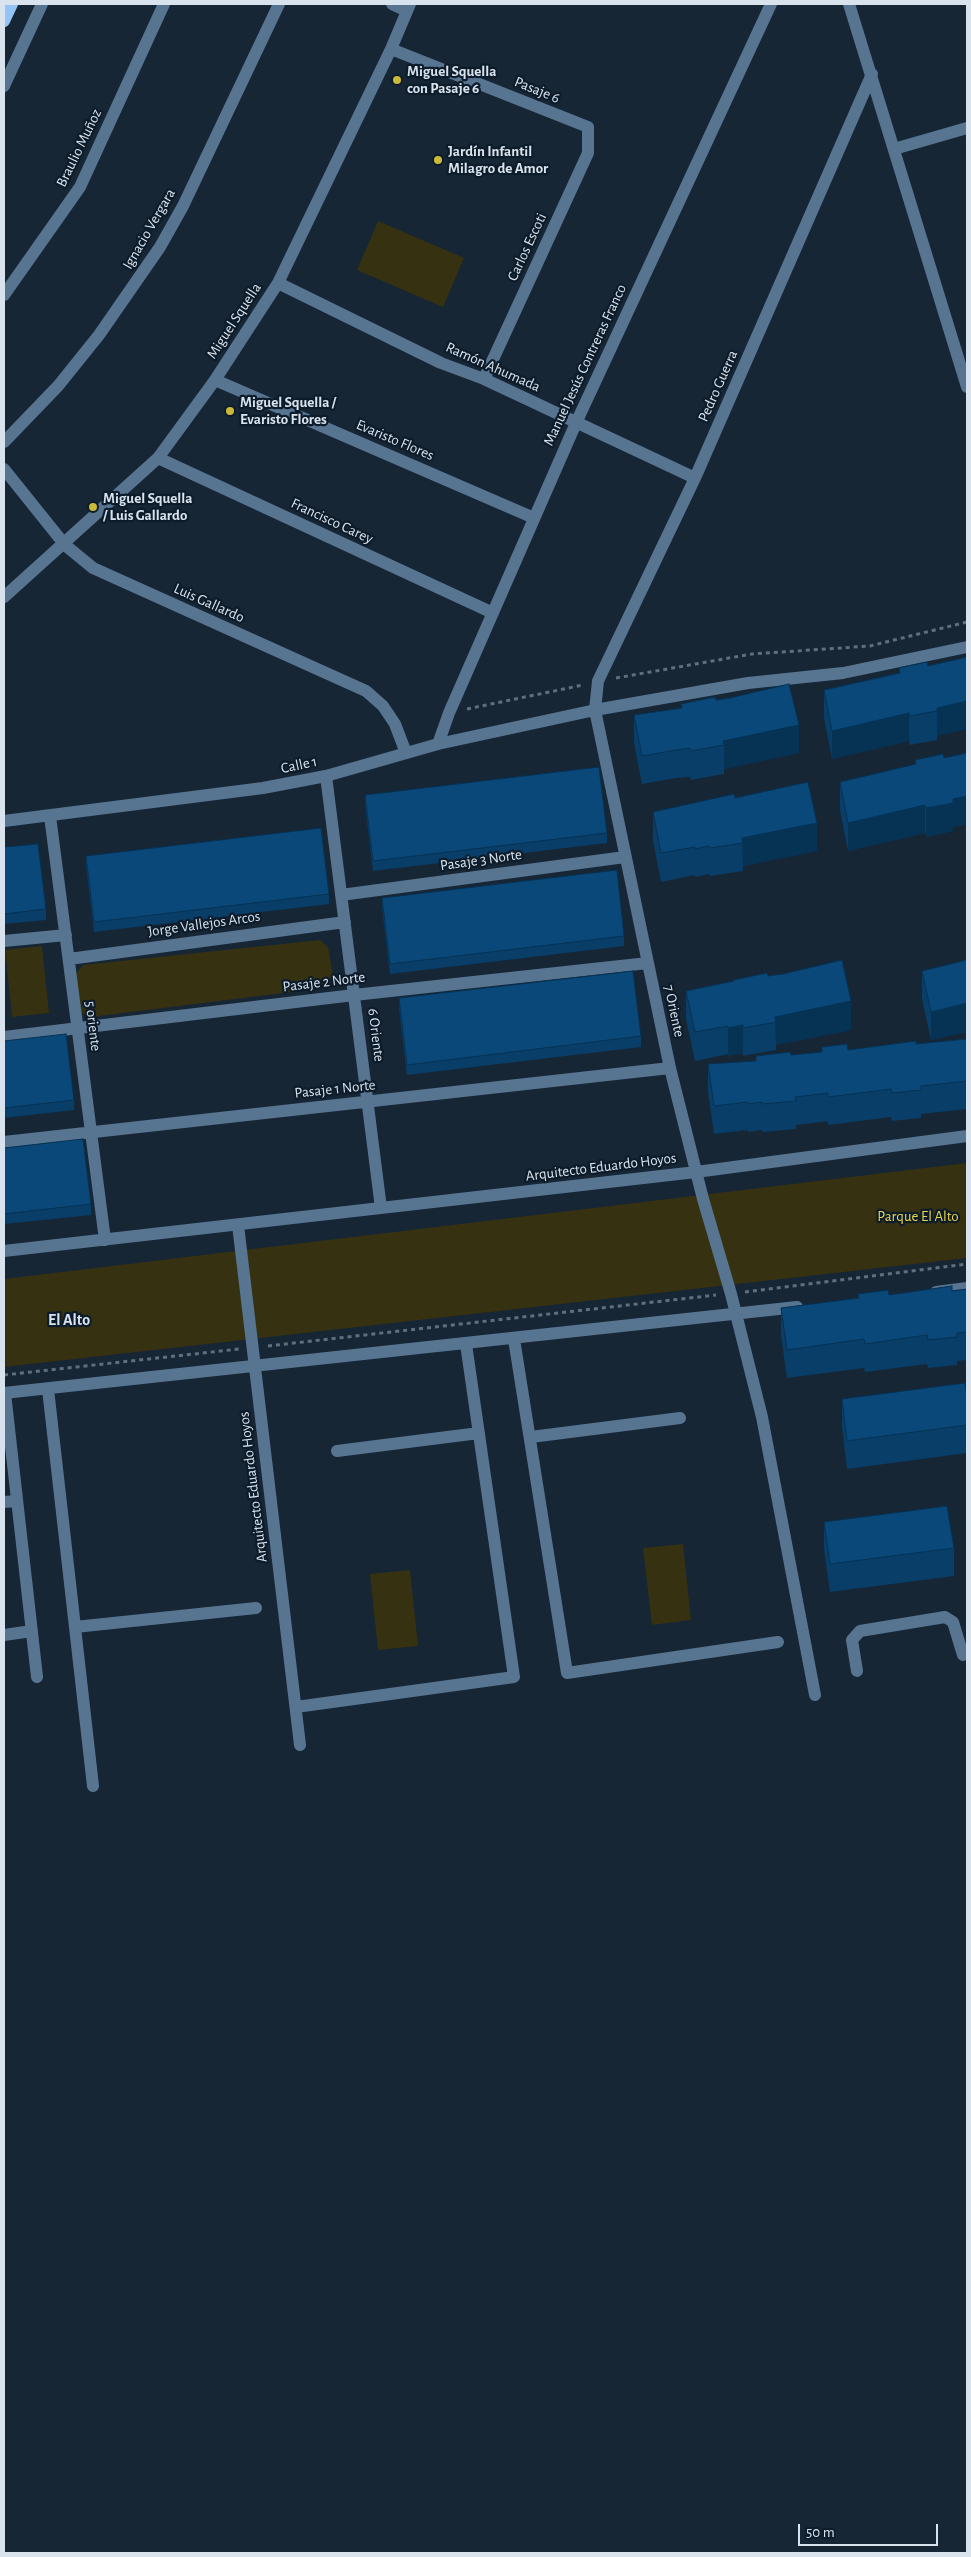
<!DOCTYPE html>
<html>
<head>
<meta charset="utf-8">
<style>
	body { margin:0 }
	#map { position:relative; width:971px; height:2557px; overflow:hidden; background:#162635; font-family:"Alegreya Sans",sans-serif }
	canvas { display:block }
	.frame { position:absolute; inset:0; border:5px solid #d9e3ed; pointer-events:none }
	.scale { position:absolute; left:798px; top:2524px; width:140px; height:22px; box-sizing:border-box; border:2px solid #d9e3ed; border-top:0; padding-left:6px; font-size:15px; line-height:18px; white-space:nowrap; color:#d9e3ed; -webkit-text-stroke:4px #0d1c2b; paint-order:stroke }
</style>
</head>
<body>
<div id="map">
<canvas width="971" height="2557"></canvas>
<div class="frame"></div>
<div class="scale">50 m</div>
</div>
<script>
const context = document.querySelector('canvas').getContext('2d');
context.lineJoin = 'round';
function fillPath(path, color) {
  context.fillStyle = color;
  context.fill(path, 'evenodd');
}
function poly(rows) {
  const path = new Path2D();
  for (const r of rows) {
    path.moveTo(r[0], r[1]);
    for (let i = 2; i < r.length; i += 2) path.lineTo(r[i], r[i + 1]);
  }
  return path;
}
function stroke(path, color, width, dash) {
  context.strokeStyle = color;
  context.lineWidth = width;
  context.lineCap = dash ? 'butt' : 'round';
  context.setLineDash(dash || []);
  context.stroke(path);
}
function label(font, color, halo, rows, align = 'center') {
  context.font = font + ' "Alegreya Sans",sans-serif';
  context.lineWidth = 4.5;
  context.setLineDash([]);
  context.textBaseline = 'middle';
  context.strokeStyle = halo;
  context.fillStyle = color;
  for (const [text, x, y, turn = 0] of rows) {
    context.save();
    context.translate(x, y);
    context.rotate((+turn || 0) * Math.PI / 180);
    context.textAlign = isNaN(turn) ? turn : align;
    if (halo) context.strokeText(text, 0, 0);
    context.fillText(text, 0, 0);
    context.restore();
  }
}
const green = poly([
	[378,221,464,258,443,307,357,270],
	[320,940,328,947,333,975,323,988,91,1017,81,1013,75,975,83,965],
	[42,946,49,1013,12,1017,5,950],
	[967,1163,967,1258,4,1367,4,1279],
	[683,1544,691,1620,652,1625,643,1548],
	[410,1570,418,1646,378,1650,370,1574]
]);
const path = poly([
	[616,678,752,654,870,646,967,622],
	[467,709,583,685],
	[745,1292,967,1264],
	[268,1346,716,1295],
	[4,1375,239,1349]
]);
const minor = poly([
	[392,4,407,11],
	[849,4,967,387],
	[391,49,588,127,588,153,484,379],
	[4,86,42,4],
	[894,149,967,128],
	[278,283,441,363,484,379,695,478],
	[4,295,80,187,164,4],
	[215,380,534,518],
	[4,442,58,386,99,335,160,247,183,206,279,4],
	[158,458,493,613],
	[4,469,65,545,93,568,366,691,383,706,395,724,406,753],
	[4,597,158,458,215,380,278,283,391,49,410,4],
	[438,744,449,713,576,423,771,4],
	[326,776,381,1208],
	[50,816,105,1240],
	[4,821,263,788,326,776,438,744,595,710,748,683,843,673,967,647],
	[341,895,625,857],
	[4,941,66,935],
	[69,959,345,922],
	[4,1037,354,995,648,963],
	[4,1142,670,1068],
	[238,1225,300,1745],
	[4,1251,696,1172,967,1136],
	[936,1292,967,1288],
	[514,1339,567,1673,778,1642],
	[48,1389,93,1786],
	[4,1393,797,1307],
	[5,1393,37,1677],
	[531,1437,680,1418],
	[337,1451,479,1433],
	[4,1502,17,1501],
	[75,1627,256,1608],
	[4,1635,32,1631],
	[857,1671,852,1640,860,1631,945,1617,953,1622,963,1655],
	[815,1695,762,1417,731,1294,703,1199,670,1068,595,710,598,681,695,478,872,74],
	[296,1707,514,1677,466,1344]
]);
const major = poly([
	[4,21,12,4]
]);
const wall = poly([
	[967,657,937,736,937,740,910,745,909,741,832,759,824,718,824,690,899,673,899,668,928,666],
	[716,700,799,753,724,769,724,774,691,780,690,777,676,778,642,784,634,743,634,715,681,708,681,704],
	[967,753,967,824,953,827,953,831,926,837,925,833,848,851,840,810,840,782,915,765,915,760,944,758],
	[365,795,607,833,607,843,373,871,365,805],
	[735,798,817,851,743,866,743,871,710,876,709,874,695,877,695,875,661,882,653,841,653,812],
	[4,847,46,909,46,920,4,924],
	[86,856,329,894,329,904,94,932,86,866],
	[382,898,624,936,624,946,390,974,382,908],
	[967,960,967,1032,931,1040,922,999,922,971],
	[768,976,851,1030,776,1045,776,1050,743,1056,743,1053,728,1056,728,1054,695,1061,686,1019,686,991],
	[399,998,641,1036,641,1047,407,1075,399,1009],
	[967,1039,967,1109,921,1114,921,1118,892,1121,891,1117,828,1125,828,1121,796,1125,796,1129,762,1132,762,1130,748,1132,747,1130,714,1134,708,1092,708,1064,756,1061,791,1055,822,1052,822,1047,848,1050,916,1044],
	[4,1041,74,1100,74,1110,4,1118],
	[4,1148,91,1204,91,1215,4,1224],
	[967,1289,967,1360,957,1361,957,1365,928,1368,927,1364,865,1372,864,1368,787,1378,781,1336,781,1308,858,1298,858,1294,889,1295],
	[967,1398,967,1453,847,1469,842,1427,842,1399],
	[824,1522,954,1548,954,1576,830,1592,824,1550]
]);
const shadedWall = poly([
	[967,701,967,729,937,736,937,708],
	[909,713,909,741,832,759,832,731],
	[799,725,799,753,724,769,724,745,723,741],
	[967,796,967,824,953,827,953,831,926,837,926,808,953,799],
	[925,805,925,833,848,851,848,823],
	[817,823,817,851,743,866,742,838],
	[851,1001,851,1030,776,1045,775,1017],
	[967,1003,967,1032,931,1040,931,1012],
	[743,1025,743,1053,728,1056,728,1028]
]);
const building = poly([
	[967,657,967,701,937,708,937,711,910,716,909,713,832,731,824,690,900,673,899,668,927,662,928,666,967,657],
	[789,684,799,725,723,741,724,745,691,751,690,748,676,750,642,756,634,715,682,708,681,704,715,697,716,700,730,698,789,684],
	[967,753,967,796,953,799,953,803,926,808,925,805,848,823,840,782,916,764,915,760,943,754,944,758,967,753],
	[599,767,607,833,373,861,365,795,599,767],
	[808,782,817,823,742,838,743,843,710,848,709,846,695,849,695,847,661,853,653,812,734,794,735,798,808,782],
	[321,828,329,894,94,922,86,856,321,828],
	[38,844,46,909,4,914,4,847,38,844],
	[617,870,624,936,390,964,382,898,617,870],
	[842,960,851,1001,775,1017,776,1022,743,1028,743,1025,728,1028,728,1026,695,1032,686,991,734,981,733,980,767,973,768,976,783,974,842,960],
	[967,960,967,1003,931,1012,922,971,967,960],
	[633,971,641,1036,407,1065,399,998,633,971],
	[66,1034,74,1100,4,1108,4,1041,66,1034],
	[967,1039,967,1081,921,1086,921,1090,892,1093,891,1089,828,1097,828,1093,795,1097,796,1101,762,1104,762,1102,748,1104,747,1102,714,1106,708,1064,756,1061,756,1056,790,1052,791,1055,822,1052,822,1047,847,1044,848,1050,916,1041,916,1044,967,1039],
	[83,1139,91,1204,4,1214,4,1148,83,1139],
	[952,1286,952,1291,967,1289,967,1332,957,1333,957,1337,928,1340,927,1335,865,1344,864,1339,787,1350,781,1308,859,1298,858,1294,888,1290,889,1295,952,1286],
	[965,1383,967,1398,967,1425,847,1441,842,1399,965,1383],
	[947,1506,954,1548,830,1564,824,1522,947,1506]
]);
const markers = [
	[397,80,5,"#cdb938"],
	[438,160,5,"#cdb938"],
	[230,411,5,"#cdb938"],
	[93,507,5,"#cdb938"]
];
const poiNames = [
	["Miguel Squella",407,71],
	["con Pasaje 6",407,88],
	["Jardín Infantil",448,151],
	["Milagro de Amor",448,168],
	["Miguel Squella /",240,402],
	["Evaristo Flores",240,419],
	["Miguel Squella",103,498],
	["/ Luis Gallardo",103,515]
];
const streetNames = [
	["Pasaje 6",537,90,22],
	["Braulio Muñoz",79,148,-64],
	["Ignacio Vergara",149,229,-60],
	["Carlos Escoti",527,247,-65],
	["Miguel Squella",234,321,-57],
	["Manuel Jesús Contreras Franco",585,365,-65],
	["Ramón Ahumada",493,367,24],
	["Pedro Guerra",718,386,-66],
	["Evaristo Flores",395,440,23],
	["Francisco Carey",332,521,25],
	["Luis Gallardo",209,603,24],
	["Calle 1",299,765,-12],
	["Pasaje 3 Norte",481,860,-8],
	["Jorge Vallejos Arcos",204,924,-8],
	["Pasaje 2 Norte",324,982,-7],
	["7 Oriente",674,1011,78],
	["5 oriente",93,1026,83],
	["6 Oriente",376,1035,83],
	["Pasaje 1 Norte",335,1089,-6],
	["Arquitecto Eduardo Hoyos",601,1167,-7],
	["Arquitecto Eduardo Hoyos",253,1487,-97]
];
const parkNames = [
	["Parque El Alto",918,1216]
];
const neighbourhoodNames = [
	["El Alto",69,1320]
];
fillPath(green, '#363111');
stroke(path, '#616e7b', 3, [4, 4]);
stroke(minor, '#577491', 12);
stroke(major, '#93c4f4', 12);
fillPath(wall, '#083e67');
fillPath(shadedWall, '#063254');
fillPath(building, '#094878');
stroke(building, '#063254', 1);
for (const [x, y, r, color] of markers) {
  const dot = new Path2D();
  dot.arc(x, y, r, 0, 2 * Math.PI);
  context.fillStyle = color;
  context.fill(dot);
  stroke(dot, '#0d1c2b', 2);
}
label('bold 15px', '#d9e3ed', '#0d1c2b', poiNames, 'left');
label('15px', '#d9e3ed', '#0d1c2b', streetNames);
label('15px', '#ebd549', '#0d1c2b', parkNames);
label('bold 16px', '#d9e3ed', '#0d1c2b', neighbourhoodNames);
</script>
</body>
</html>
